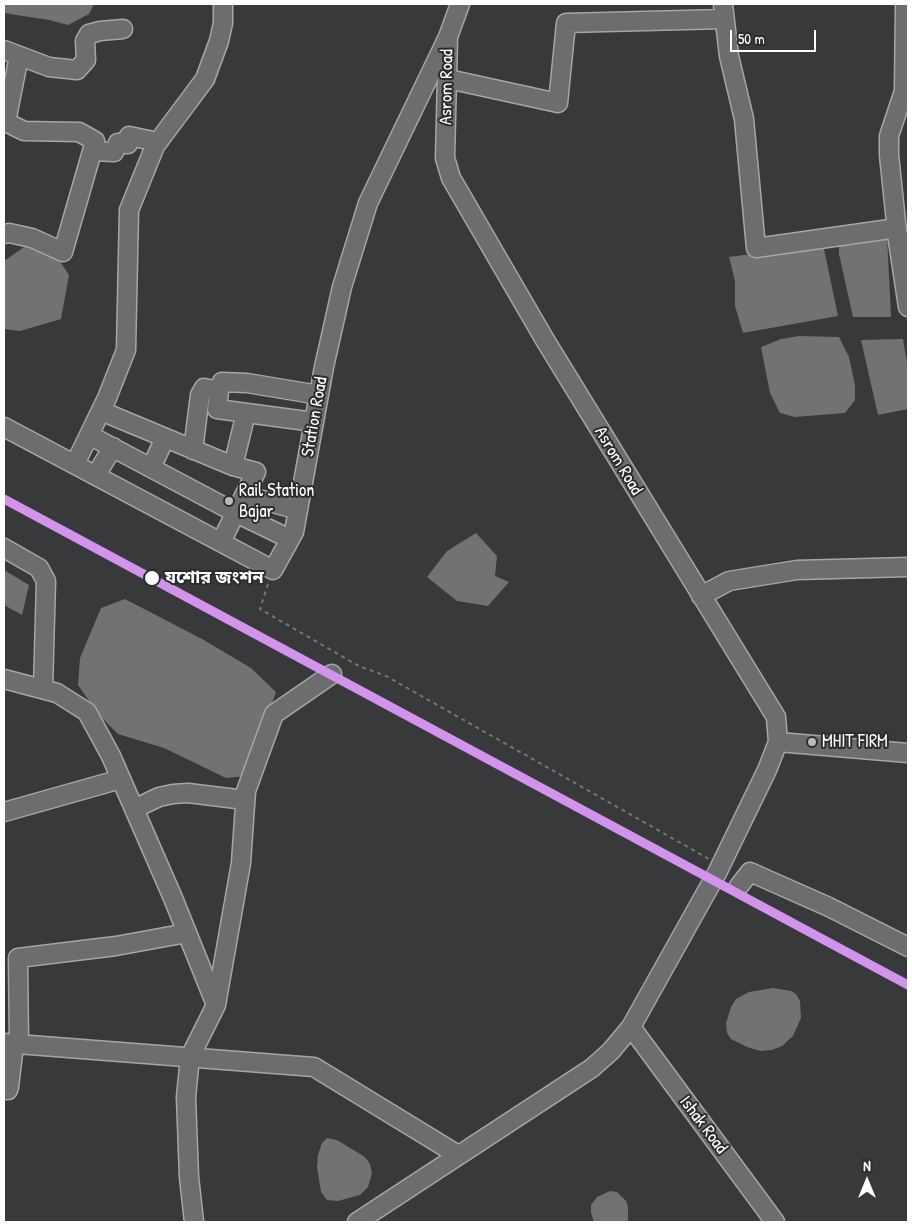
<!DOCTYPE html>
<html>
<head>
<meta charset="utf-8">
<style>
	body { margin:0 }
	#map { position:relative; width:912px; height:1226px; overflow:hidden; background:#38393a; font-family:"Patrick Hand",sans-serif }
	canvas { display:block }
	.frame { position:absolute; inset:0; border:5px solid #fff; pointer-events:none }
	.north { position:absolute; left:842px; top:1156px; width:50px; height:50px; -webkit-text-stroke:4px #2a2d2e; paint-order:stroke; rotate:0deg; font-size:14px; font-weight:700; line-height:20px; text-align:center; color:#fff }
	.north::after { content:''; display:block; margin:auto; width:18px; height:22px; background:#fff; clip-path:polygon(50% 0,100% 100%,50% 72%,0 100%) }
	.scale { position:absolute; left:730px; top:30px; width:86px; height:22px; box-sizing:border-box; border:2px solid #fff; border-top:0; padding-left:6px; font-size:15px; line-height:18px; white-space:nowrap; color:#fff; -webkit-text-stroke:4px #2a2d2e; paint-order:stroke }
</style>
</head>
<body>
<div id="map">
<canvas width="912" height="1226"></canvas>
<div class="frame"></div>
<div class="north">N</div>
<div class="scale">50 m</div>
</div>
<script>
const context = document.querySelector('canvas').getContext('2d');
context.lineJoin = 'round';
function fillPath(path, color) {
  context.fillStyle = color;
  context.fill(path, 'evenodd');
}
function poly(rows) {
  const path = new Path2D();
  for (const r of rows) {
    path.moveTo(r[0], r[1]);
    for (let i = 2; i < r.length; i += 2) path.lineTo(r[i], r[i + 1]);
  }
  return path;
}
function stroke(path, color, width, dash) {
  context.strokeStyle = color;
  context.lineWidth = width;
  context.lineCap = dash ? 'butt' : 'round';
  context.setLineDash(dash || []);
  context.stroke(path);
}
function label(font, color, halo, rows, align = 'center') {
  context.font = font + ' "Patrick Hand","Noto Sans Bengali",sans-serif';
  context.lineWidth = 4;
  context.setLineDash([]);
  context.textBaseline = 'middle';
  context.strokeStyle = halo;
  context.fillStyle = color;
  for (const [text, x, y, turn = 0] of rows) {
    context.save();
    context.translate(x, y);
    context.rotate((+turn || 0) * Math.PI / 180);
    context.textAlign = isNaN(turn) ? turn : align;
    if (halo) context.strokeText(text, 0, 0);
    context.fillText(text, 0, 0);
    context.restore();
  }
}
const water = poly([
	[4,4,94,4,89,14,68,25,49,20,4,13],
	[887,236,891,317,853,317,839,254,839,242],
	[823,244,838,316,743,333,735,306,735,281,729,257],
	[27,245,55,254,69,275,61,319,20,331,4,329,4,261],
	[799,336,839,337,849,357,855,385,855,400,845,413,795,417,780,413,770,393,761,347,781,339],
	[903,339,908,369,908,409,878,415,861,340],
	[476,533,497,556,495,576,509,582,488,606,457,601,427,577,447,551],
	[4,570,29,585,22,615,4,605],
	[125,599,202,639,251,668,276,692,246,776,226,778,164,748,118,734,98,714,78,685,80,658,101,608],
	[773,988,791,991,796,994,800,1001,801,1018,793,1036,782,1046,772,1050,761,1051,747,1047,731,1039,727,1033,726,1023,731,1007,736,999,749,992],
	[327,1138,337,1140,365,1157,370,1164,372,1173,368,1187,360,1195,338,1201,327,1200,321,1192,317,1167,318,1155,322,1143],
	[610,1191,617,1192,626,1201,628,1207,628,1222,594,1222,591,1213,591,1205,597,1197]
]);
const path = poly([
	[268,584,260,609,359,666,386,676,709,859]
]);
const minor = poly([
	[723,4,729,56,744,119,756,248,897,228],
	[905,4,904,91,889,136,889,155,898,241,908,241],
	[4,50,49,67,77,70,86,60,85,41,89,34,100,31,123,29],
	[448,79,558,103,566,23,724,19],
	[4,122,6,122,19,56],
	[92,151,114,152,118,143,128,144,129,136,158,142],
	[4,234,9,233,32,238,63,252,95,141,79,132,24,131,6,122],
	[898,241,908,307],
	[101,411,233,466],
	[314,422,217,409,219,391,222,382,247,383,319,395],
	[4,427,273,570,294,532,324,367,342,287,368,203,448,37,460,4],
	[89,435,236,513,290,539],
	[193,450,200,395,204,388,219,391],
	[75,464,107,398,126,350,129,210,155,146,205,79,219,41,223,23,223,4],
	[151,468,165,438],
	[96,475,113,447],
	[245,495,298,510],
	[221,542,256,472,233,466,246,413],
	[4,548,39,568,46,581,43,689],
	[701,596,729,581,797,570,908,567],
	[4,679,57,693,87,712,111,756,173,898,216,1005,190,1057,186,1097,189,1177,194,1222],
	[778,742,908,753],
	[134,809,159,797,173,794,188,793,245,800],
	[4,812,121,779],
	[739,886,750,872,829,907,908,947],
	[216,1005,241,863,246,791,274,714,332,674],
	[631,1027,775,1222],
	[4,1043,314,1067,458,1155],
	[19,1045,18,958,116,946,187,933],
	[4,1090,8,1090,9,1087,14,1045],
	[357,1222,592,1068,611,1051,631,1027,717,873,767,770,778,742,776,717,545,340,451,178,445,158,448,37]
]);
const rail1 = poly([
	[4,499,908,985]
]);
const markers = [
	[229,501,5,"#b9baba"],
	[152,578,8,"#fff"],
	[812,742,5,"#b9baba"]
];
const streetNames = [
	["Asrom Road",447,87,-89],
	["Station Road",315,417,-80],
	["Asrom Road",618,461,59],
	["Ishak Road",703,1125,53]
];
const poiNames = [
	["Rail Station",239,491],
	["Bajar",239,512],
	["MHIT FIRM",822,742]
];
const stopNames = [
	["যশোর জংশন",165,578]
];
fillPath(water, '#707273');
stroke(minor, '#a5a6a6', 21);
stroke(path, '#757676', 2, [4, 4]);
stroke(minor, '#6c6d6d', 18);
stroke(rail1, '#d193ec', 9);
for (const [x, y, r, color] of markers) {
  const dot = new Path2D();
  dot.arc(x, y, r, 0, 2 * Math.PI);
  context.fillStyle = color;
  context.fill(dot);
  stroke(dot, '#2a2d2e', 2);
}
label('18px', '#fff', '#2a2d2e', streetNames);
label('18px', '#fff', '#2a2d2e', poiNames, 'left');
label('bold 18px', '#fff', '#2a2d2e', stopNames, 'left');
</script>
</body>
</html>
